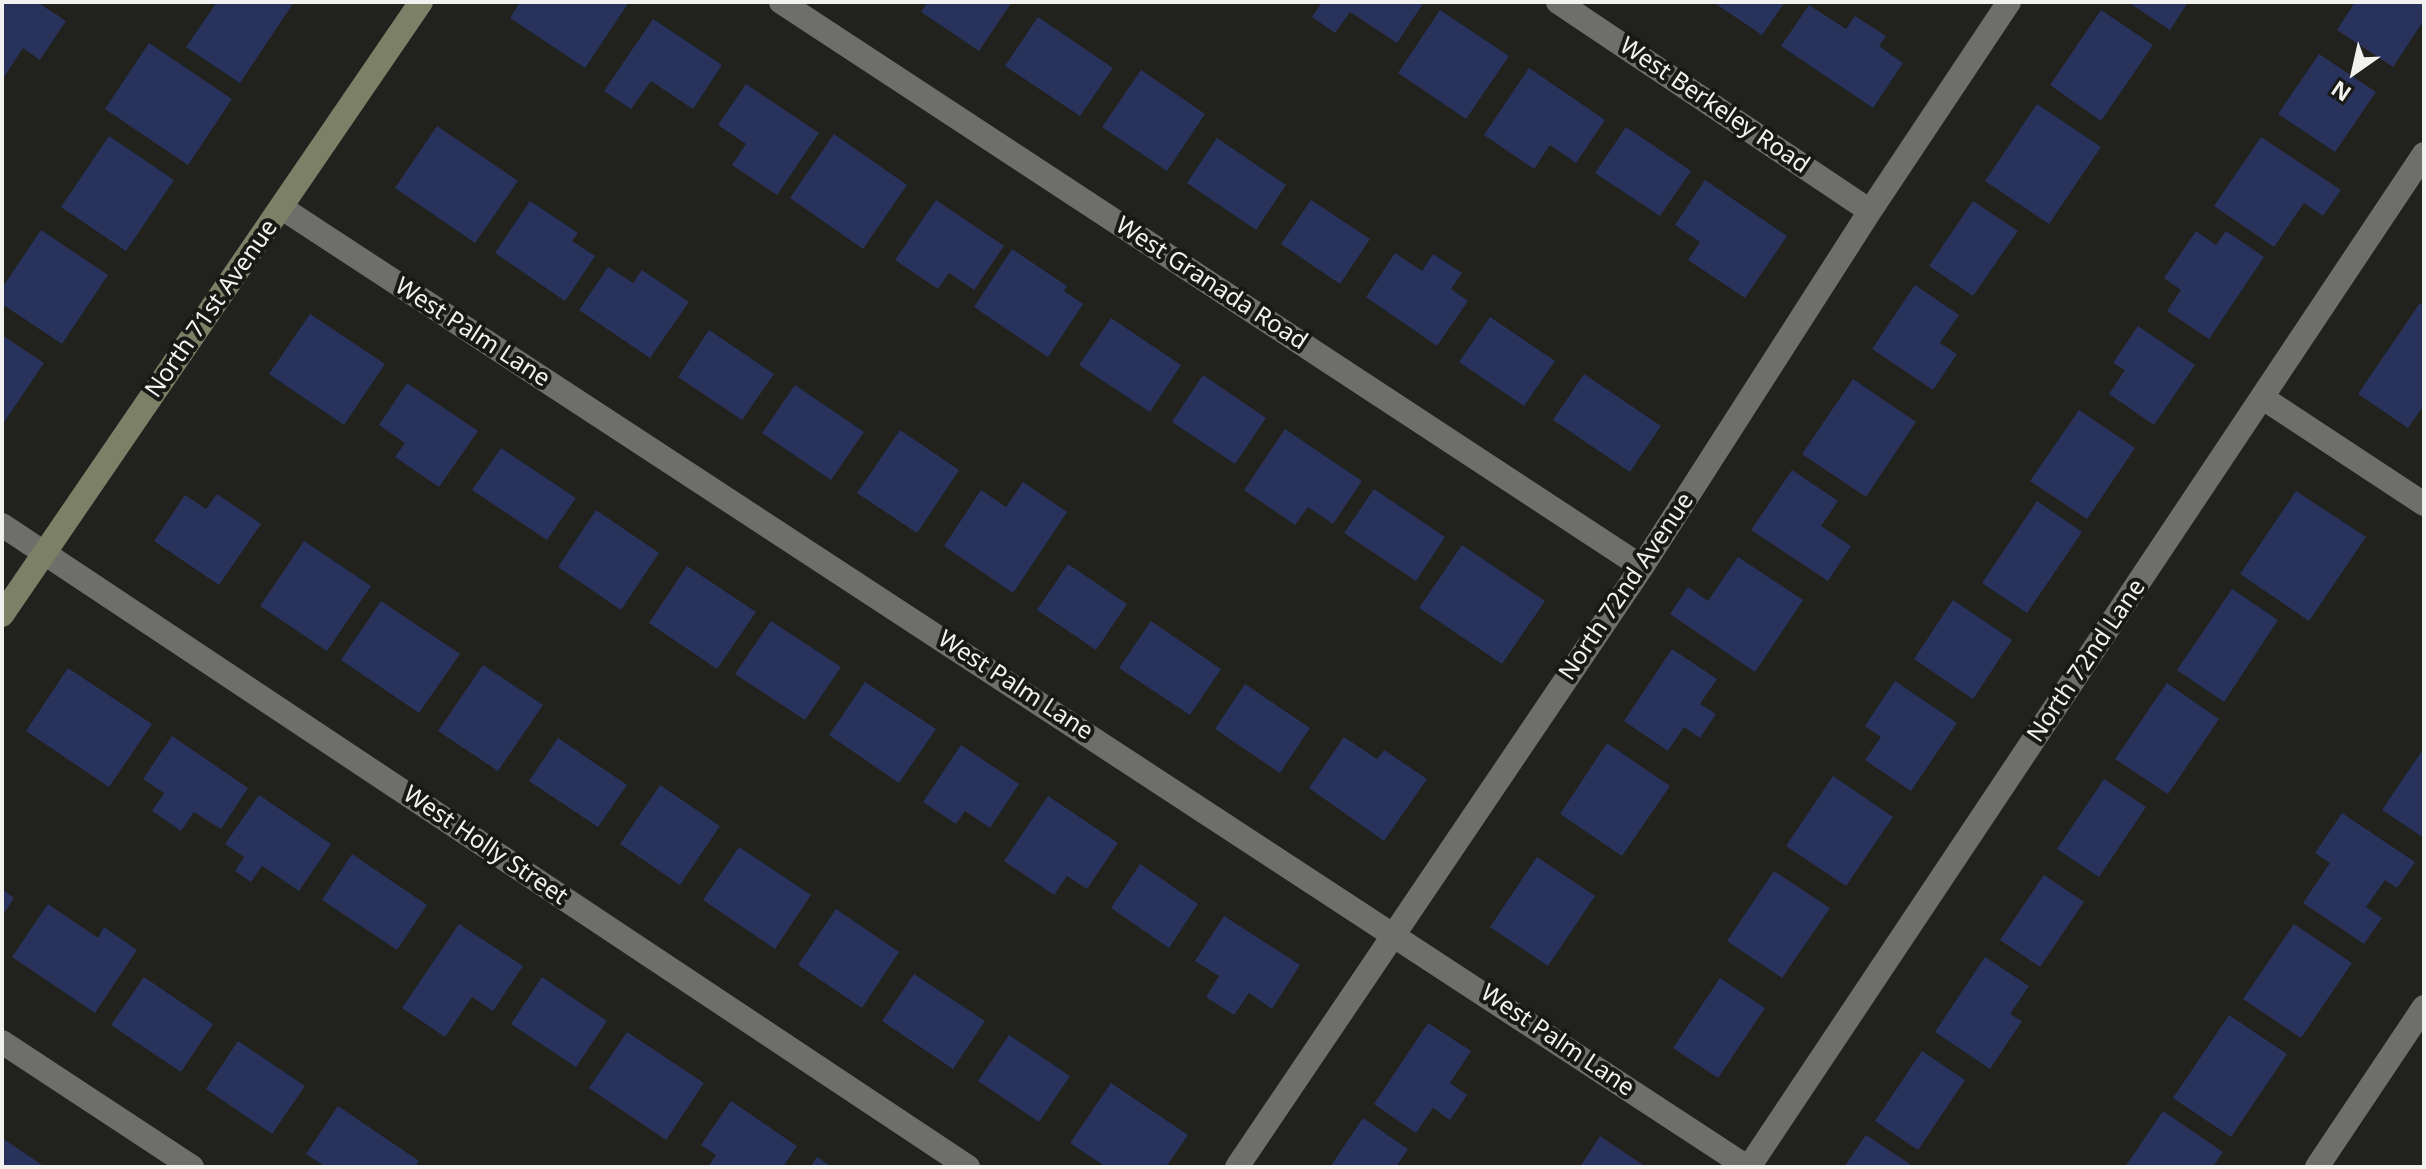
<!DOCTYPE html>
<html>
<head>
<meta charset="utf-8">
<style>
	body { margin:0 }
	#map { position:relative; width:2426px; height:1169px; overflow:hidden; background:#21221e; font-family:"Noto Sans",sans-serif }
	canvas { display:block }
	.frame { position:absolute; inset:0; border:4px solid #f1f2ef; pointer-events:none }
	.north { position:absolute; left:2314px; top:32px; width:80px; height:80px; -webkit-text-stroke:6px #181915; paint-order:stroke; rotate:214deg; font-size:22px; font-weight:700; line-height:32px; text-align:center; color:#f1f2ef }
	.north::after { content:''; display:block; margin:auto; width:28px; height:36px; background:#f1f2ef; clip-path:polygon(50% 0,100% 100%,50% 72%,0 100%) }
</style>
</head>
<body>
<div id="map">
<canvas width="2426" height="1169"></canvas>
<div class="frame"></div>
<div class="north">N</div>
</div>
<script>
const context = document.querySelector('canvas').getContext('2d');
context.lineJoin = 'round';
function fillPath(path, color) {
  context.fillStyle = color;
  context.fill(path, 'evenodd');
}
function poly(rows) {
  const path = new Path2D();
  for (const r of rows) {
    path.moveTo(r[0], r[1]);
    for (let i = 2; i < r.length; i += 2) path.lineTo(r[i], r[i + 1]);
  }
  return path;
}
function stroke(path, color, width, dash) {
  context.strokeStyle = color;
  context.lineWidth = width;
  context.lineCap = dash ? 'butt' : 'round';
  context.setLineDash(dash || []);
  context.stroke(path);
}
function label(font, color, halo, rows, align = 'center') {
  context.font = font + ' "Noto Sans",sans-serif';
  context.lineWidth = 8;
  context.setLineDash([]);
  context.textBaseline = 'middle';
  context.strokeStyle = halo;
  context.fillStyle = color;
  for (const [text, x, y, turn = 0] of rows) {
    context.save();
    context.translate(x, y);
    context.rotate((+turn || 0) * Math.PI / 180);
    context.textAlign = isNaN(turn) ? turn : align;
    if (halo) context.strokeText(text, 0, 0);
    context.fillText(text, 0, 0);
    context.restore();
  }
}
const building = poly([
	[2,2,37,2,66,21,40,60,23,48,2,80],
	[217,2,294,2,240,83,186,47],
	[520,2,629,2,585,68,510,18],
	[928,2,1012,2,979,51,921,12],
	[1322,2,1424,2,1397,43,1350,12,1335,33,1312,17],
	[1713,2,1785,2,1762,35],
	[2128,2,2188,2,2170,30],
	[2355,2,2424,2,2424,20,2393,67,2337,30],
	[1809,5,1846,29,1855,16,1886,36,1879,46,1903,63,1873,108,1781,46],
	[1440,10,1509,56,1466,119,1398,73],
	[2101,10,2153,45,2101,121,2050,85],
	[1038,17,1113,68,1080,116,1005,66],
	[653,19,722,65,693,109,651,81,631,109,604,91],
	[149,43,232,99,188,165,105,109],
	[2319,54,2376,92,2335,152,2278,114],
	[1529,68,1605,120,1576,163,1550,145,1534,169,1484,135],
	[1141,70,1205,114,1167,171,1102,127],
	[746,84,819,133,777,195,732,165,746,144,718,125],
	[2037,104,2101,147,2049,224,1985,181],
	[437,126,518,181,475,243,395,188],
	[1626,127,1691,171,1660,216,1595,173],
	[834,134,907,185,863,249,790,198],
	[109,136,174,180,126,251,61,207],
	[2261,137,2341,190,2323,216,2304,203,2274,247,2214,206],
	[1217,138,1286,185,1256,230,1187,183],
	[1705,180,1787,236,1745,298,1688,260,1700,242,1675,225],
	[936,200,1004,246,974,290,949,273,938,289,895,260],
	[1311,200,1370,239,1340,284,1281,244],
	[530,201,578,233,572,241,595,256,565,301,495,253],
	[1973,201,2018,231,1973,296,1929,266],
	[41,230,108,275,62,344,2,304,2,288],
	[2196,231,2216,245,2226,231,2264,257,2209,339,2167,311,2181,290,2164,278],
	[1012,249,1067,286,1064,291,1083,304,1048,357,974,307],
	[1395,253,1422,271,1433,254,1462,273,1451,289,1468,301,1437,346,1366,297],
	[608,267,633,283,642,270,689,302,650,358,579,310],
	[1915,285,1959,315,1940,343,1957,354,1933,390,1872,349],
	[2420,303,2424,305,2424,405,2408,428,2358,394],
	[310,314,385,364,344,425,269,374],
	[1490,317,1555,361,1524,406,1459,362],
	[1111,318,1181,365,1150,412,1079,365],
	[2138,326,2195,365,2154,425,2109,394,2125,370,2113,363],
	[709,330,774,374,742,420,678,377],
	[2,335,44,363,2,425],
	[1584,374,1661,426,1630,472,1553,420],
	[1203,375,1266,418,1235,464,1172,422],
	[1853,379,1916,422,1866,497,1802,454],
	[407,383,478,431,439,487,395,457,405,443,379,425],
	[795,385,864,432,831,480,762,433],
	[2079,410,2135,448,2087,519,2030,481],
	[1285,429,1362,481,1333,524,1308,507,1295,525,1244,490],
	[900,430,959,470,917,533,857,493],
	[501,448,576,498,547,540,472,490],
	[1792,470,1838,501,1821,526,1851,546,1828,581,1751,530],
	[1023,482,1067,512,1013,593,944,546,981,490,1006,507],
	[1374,489,1445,537,1416,581,1344,533],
	[2296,491,2366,537,2309,621,2240,574],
	[217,494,261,524,219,585,154,541,185,495,206,509],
	[2037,501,2082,532,2027,613,1982,583],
	[596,510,659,553,621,610,558,567],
	[304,541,371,586,327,651,260,606],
	[1462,545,1545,601,1502,664,1419,608],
	[1738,557,1803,600,1755,672,1670,614,1688,587,1708,601],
	[1068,564,1127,604,1096,650,1037,610],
	[687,566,756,612,717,669,649,623],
	[2232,589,2278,620,2224,702,2177,670],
	[1953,600,2012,640,1973,699,1914,659],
	[381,601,460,654,419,713,341,660],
	[771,621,841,667,805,720,735,674],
	[1151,621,1221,669,1190,715,1119,668],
	[1672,649,1717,679,1700,704,1716,714,1700,738,1684,727,1668,751,1624,721],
	[483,665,543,705,498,771,438,731],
	[68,668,152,724,109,787,26,731],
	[1895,681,1957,723,1911,791,1865,760,1881,737,1865,726],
	[865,682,936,729,899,783,829,735],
	[2167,683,2219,719,2168,794,2115,759],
	[1245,684,1310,728,1280,773,1215,729],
	[172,736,248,788,221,829,194,812,181,831,152,811,164,793,143,779],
	[1344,737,1377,759,1384,750,1427,779,1384,841,1309,788],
	[558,738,627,785,598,827,529,781],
	[1607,743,1670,786,1622,856,1560,814],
	[961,745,1019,784,990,828,965,811,956,824,923,802],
	[2424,748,2424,838,2382,810],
	[1833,776,1893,817,1846,886,1786,846],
	[2104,779,2146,807,2099,877,2057,849],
	[660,785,720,826,680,885,620,844],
	[259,795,331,844,299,891,262,866,251,882,235,871,244,857,225,844],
	[1048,796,1118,843,1087,889,1067,876,1054,895,1004,861],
	[2342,813,2415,862,2397,888,2385,880,2366,907,2382,918,2364,944,2303,903,2330,863,2315,853],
	[739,847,811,895,775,949,703,900],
	[352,854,427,905,397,950,322,900],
	[1537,857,1595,896,1548,966,1490,927],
	[1140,864,1198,904,1169,948,1111,908],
	[1774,871,1830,908,1782,978,1727,941],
	[2044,875,2084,902,2040,967,2000,940],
	[2,889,14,898,2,916],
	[48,904,98,938,104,927,137,950,95,1013,12,957],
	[836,909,899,952,862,1008,798,965],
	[1224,916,1300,965,1272,1009,1249,993,1234,1015,1206,997,1219,976,1195,961],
	[459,924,523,966,493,1011,472,997,445,1037,402,1008],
	[2294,924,2352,963,2301,1038,2243,999],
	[1985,957,2029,986,2010,1014,2022,1021,1990,1069,1935,1032],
	[914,974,985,1021,953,1069,882,1021],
	[144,977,213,1024,181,1072,111,1025],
	[542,977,607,1021,576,1067,511,1024],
	[1720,978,1765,1008,1718,1078,1673,1048],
	[2229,1015,2287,1054,2231,1137,2173,1098],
	[1428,1023,1471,1051,1450,1083,1467,1095,1450,1120,1433,1108,1416,1133,1374,1104],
	[627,1032,704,1083,666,1140,589,1088],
	[1009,1035,1070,1076,1039,1122,978,1081],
	[238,1041,305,1086,272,1134,206,1089],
	[1922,1051,1965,1080,1918,1150,1875,1121],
	[1111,1083,1188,1135,1166,1167,1106,1167,1070,1143],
	[731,1101,797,1146,783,1167,708,1167,716,1155,701,1145],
	[338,1106,419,1161,415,1167,326,1167,306,1154],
	[2163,1111,2223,1152,2213,1167,2125,1167],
	[1363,1118,1408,1149,1396,1167,1330,1167],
	[1866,1135,1910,1164,1908,1167,1844,1167],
	[1600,1136,1646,1167,1580,1167],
	[2,1138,45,1167,2,1167],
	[817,1157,832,1167,810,1167]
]);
const street = poly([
	[781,2,1642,567],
	[1558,2,1870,211],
	[282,208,1747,1167],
	[2263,398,2424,504],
	[2,525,968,1167],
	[2,1042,192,1167],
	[1237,1167,1642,567,1870,211,2009,2],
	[1749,1167,2424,154],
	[2317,1167,2424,1007]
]);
const secondary = poly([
	[2,615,421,2]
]);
const streetNames = [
	["West Berkeley Road",1714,106,34],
	["West Granada Road",1211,284,33],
	["North 71st Avenue",212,309,-55],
	["West Palm Lane",472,333,33],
	["North 72nd Avenue",1627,587,-56],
	["North 72nd Lane",2087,661,-56],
	["West Palm Lane",1015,686,33],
	["West Holly Street",485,846,34],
	["West Palm Lane",1557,1041,34]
];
fillPath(building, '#28325a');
stroke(street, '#6e6f6a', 24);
stroke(secondary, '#7b8067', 24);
label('24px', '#f1f2ef', '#181915', streetNames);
</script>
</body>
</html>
